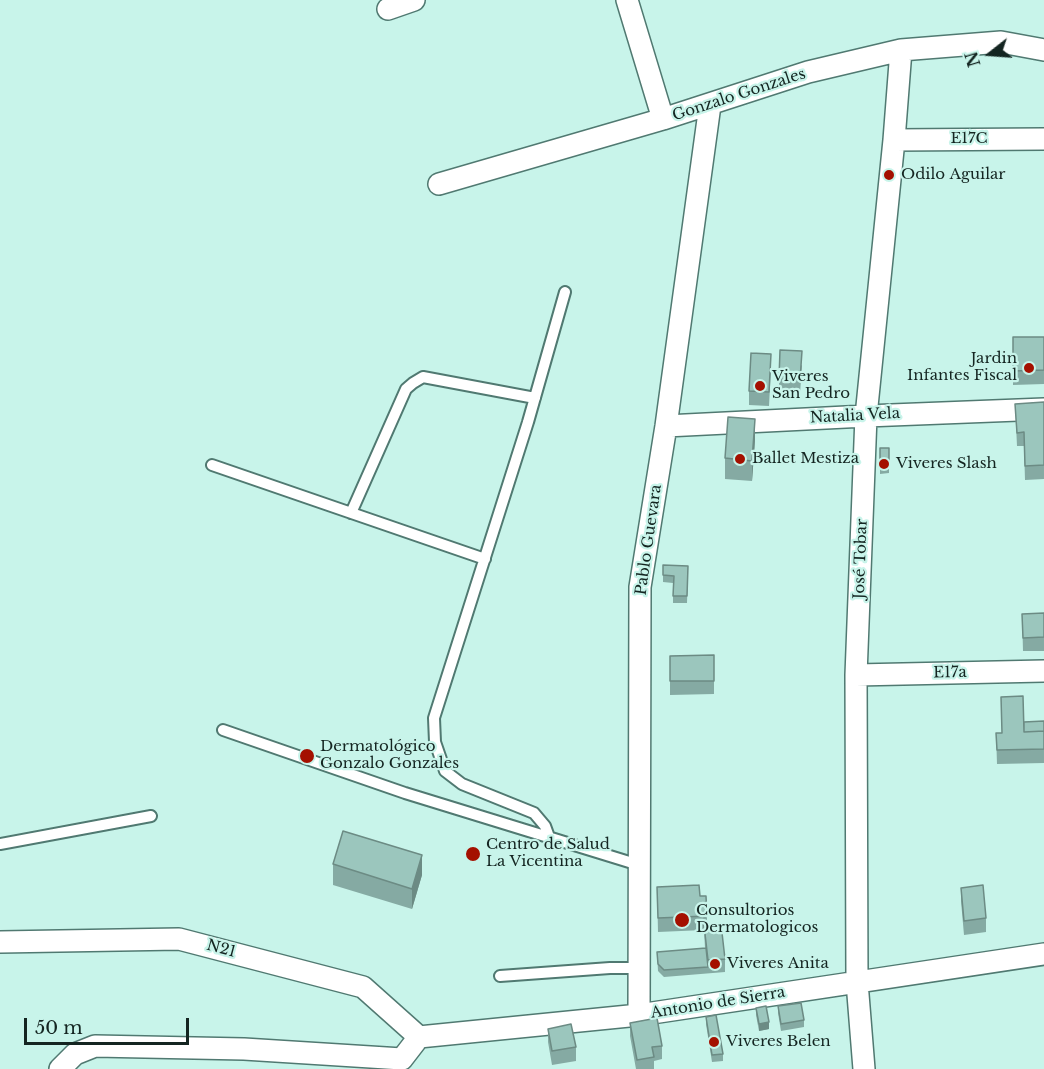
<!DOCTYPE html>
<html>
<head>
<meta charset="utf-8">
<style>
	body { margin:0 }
	#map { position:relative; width:1044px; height:1069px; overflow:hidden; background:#c8f4ea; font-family:"Libre Baskerville",serif }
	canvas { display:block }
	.north { position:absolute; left:960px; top:24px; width:60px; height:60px; -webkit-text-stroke:4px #c8f4ea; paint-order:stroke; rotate:253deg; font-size:16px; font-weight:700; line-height:24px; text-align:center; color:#142521 }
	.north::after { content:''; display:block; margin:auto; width:21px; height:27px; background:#142521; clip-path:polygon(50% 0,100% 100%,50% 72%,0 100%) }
	.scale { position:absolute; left:24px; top:1018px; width:165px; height:27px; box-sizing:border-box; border:3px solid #142521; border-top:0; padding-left:8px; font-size:18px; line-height:21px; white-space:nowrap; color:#142521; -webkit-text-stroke:4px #c8f4ea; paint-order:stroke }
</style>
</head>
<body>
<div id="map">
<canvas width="1044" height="1069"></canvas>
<div class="north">N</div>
<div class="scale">50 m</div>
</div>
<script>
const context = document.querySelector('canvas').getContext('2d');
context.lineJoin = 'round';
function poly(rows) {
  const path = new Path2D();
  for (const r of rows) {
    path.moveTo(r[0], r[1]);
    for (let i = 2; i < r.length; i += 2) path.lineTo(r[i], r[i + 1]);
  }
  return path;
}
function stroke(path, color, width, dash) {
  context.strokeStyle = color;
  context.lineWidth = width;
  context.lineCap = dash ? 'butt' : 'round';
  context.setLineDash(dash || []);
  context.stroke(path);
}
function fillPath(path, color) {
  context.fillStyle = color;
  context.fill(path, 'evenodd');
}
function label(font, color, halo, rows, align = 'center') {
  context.font = font + ' "Libre Baskerville",serif';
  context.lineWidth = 4.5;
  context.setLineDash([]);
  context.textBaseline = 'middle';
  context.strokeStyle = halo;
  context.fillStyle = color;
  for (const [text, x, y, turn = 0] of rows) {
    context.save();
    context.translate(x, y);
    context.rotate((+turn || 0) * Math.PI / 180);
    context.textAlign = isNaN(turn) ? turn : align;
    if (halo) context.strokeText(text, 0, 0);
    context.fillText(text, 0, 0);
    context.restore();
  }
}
const service = poly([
	[212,465,485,559],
	[351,513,406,389,413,383,423,377,535,398],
	[223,730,405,793,639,865],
	[549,837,545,826,534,813,462,784,445,771,435,742,434,718,528,422,565,292],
	[0,844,151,816],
	[500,976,610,968,639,968]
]);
const minor = poly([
	[627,0,663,119],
	[388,9,414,0],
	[894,140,1044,139],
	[439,184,663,119,808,72,901,50,1001,42,1044,50],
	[666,426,866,416,1044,409],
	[856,675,1044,671],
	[0,942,179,939,363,987,419,1037],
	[639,1015,640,587,666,426,710,105],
	[402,1059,419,1037,639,1015,1044,954],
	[60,1069,75,1054,95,1046,244,1049,402,1059],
	[864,1069,857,982,856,675,866,416,894,140,901,50]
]);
const wall = poly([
	[1013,337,1044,337,1044,384,1013,385],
	[802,365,800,394,779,392,779,379],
	[771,368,769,406,749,405,749,391],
	[1044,402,1044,479,1025,480,1024,446,1017,446,1015,404],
	[755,440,752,481,725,479,725,458],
	[880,448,889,448,889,473,880,474],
	[663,565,688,566,687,603,673,603,673,583,663,582],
	[1044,613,1044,651,1023,651,1022,614],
	[714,655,714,694,670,695,670,656],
	[1001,697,1024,722,1044,721,1044,763,997,764,996,733,1002,733],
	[333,864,422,875,412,909,333,885],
	[657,887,700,896,707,916,707,925,725,959,725,972,664,977,658,971,657,952,705,948,704,930,658,932],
	[961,888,986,918,986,932,964,935,961,901],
	[778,1006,804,1020,804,1027,781,1031,778,1013],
	[756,1008,769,1029,759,1031,756,1015],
	[706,1017,723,1054,723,1061,712,1062,706,1024],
	[630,1023,662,1046,662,1059,654,1061,654,1069,636,1069,630,1036],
	[548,1029,576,1047,576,1061,552,1065,548,1042]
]);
const shadedWall = poly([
	[755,419,755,440,752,481,752,461],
	[422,855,422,875,412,909,412,889],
	[769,1022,769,1029,759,1031,759,1024]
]);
const building = poly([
	[1013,337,1044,337,1044,370,1013,371,1013,337],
	[780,350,802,351,800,380,779,379,780,350],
	[751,353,771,354,769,392,749,391,751,353],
	[1044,402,1044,465,1025,466,1024,432,1017,433,1015,404,1044,402],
	[728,417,755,419,752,461,725,458,728,417],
	[880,448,889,448,889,466,880,467,880,448],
	[663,565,688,566,687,596,673,596,674,576,663,575,663,565],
	[1044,613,1044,637,1023,638,1022,614,1044,613],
	[714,655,714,681,670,681,670,656,714,655],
	[1023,696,1024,732,1044,731,1044,749,997,750,996,733,1002,733,1001,697,1023,696],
	[1044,721,1044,731,1024,732,1024,722,1044,721],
	[343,831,422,855,412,889,333,864,343,831],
	[699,885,700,896,706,896,707,916,658,918,657,887,699,885],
	[983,885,986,918,964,921,961,888,983,885],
	[721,924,725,959,708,960,704,925,721,924],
	[706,948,708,967,664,970,658,964,657,952,706,948],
	[801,1003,804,1020,781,1024,778,1006,801,1003],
	[766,1006,769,1022,759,1024,756,1008,766,1006],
	[716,1015,723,1054,712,1055,706,1017,716,1015],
	[657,1018,662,1046,652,1047,654,1057,637,1060,630,1023,657,1018],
	[571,1024,576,1047,552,1051,548,1029,571,1024]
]);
const markers = [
	[889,175,6,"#a41000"],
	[1029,368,6,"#a41000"],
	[760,386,6,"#a41000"],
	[740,459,6,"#a41000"],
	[884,464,6,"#a41000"],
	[307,756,8,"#a41000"],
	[473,854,8,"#a41000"],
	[682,920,8,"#a41000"],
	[715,964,6,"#a41000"],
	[714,1042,6,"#a41000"]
];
const streetNames = [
	["Gonzalo Gonzales",739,95,-18],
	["E17C",969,139],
	["Natalia Vela",855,416,-3],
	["Pablo Guevara",649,540,-82],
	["José Tobar",861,559,-88],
	["E17a",950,673,-1],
	["N21",221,949,15],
	["Antonio de Sierra",718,1003,-9]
];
const poiNames = [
	["Odilo Aguilar",901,175],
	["Jardin",1017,359,"right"],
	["Infantes Fiscal",1017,376,"right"],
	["Viveres",772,377],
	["San Pedro",772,394],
	["Ballet Mestiza",752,459],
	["Viveres Slash",896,464],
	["Dermatológico",320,747],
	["Gonzalo Gonzales",320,764],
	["Centro de Salud",486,845],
	["La Vicentina",486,862],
	["Consultorios",696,911],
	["Dermatologicos",696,928],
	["Viveres Anita",727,964],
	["Viveres Belen",726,1042]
];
stroke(service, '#507971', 14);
stroke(minor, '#507971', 24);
stroke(service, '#fff', 10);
stroke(minor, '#fff', 21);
fillPath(wall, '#85aaa3');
fillPath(shadedWall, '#6c8b84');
fillPath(building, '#9bc6bd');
stroke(building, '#6c8b84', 1.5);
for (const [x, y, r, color] of markers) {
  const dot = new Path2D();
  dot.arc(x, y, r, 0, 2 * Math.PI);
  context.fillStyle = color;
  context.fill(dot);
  stroke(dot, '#c8f4ea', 2);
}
label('15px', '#142521', '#c8f4ea', streetNames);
label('15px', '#142521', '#c8f4ea', poiNames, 'left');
</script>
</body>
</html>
